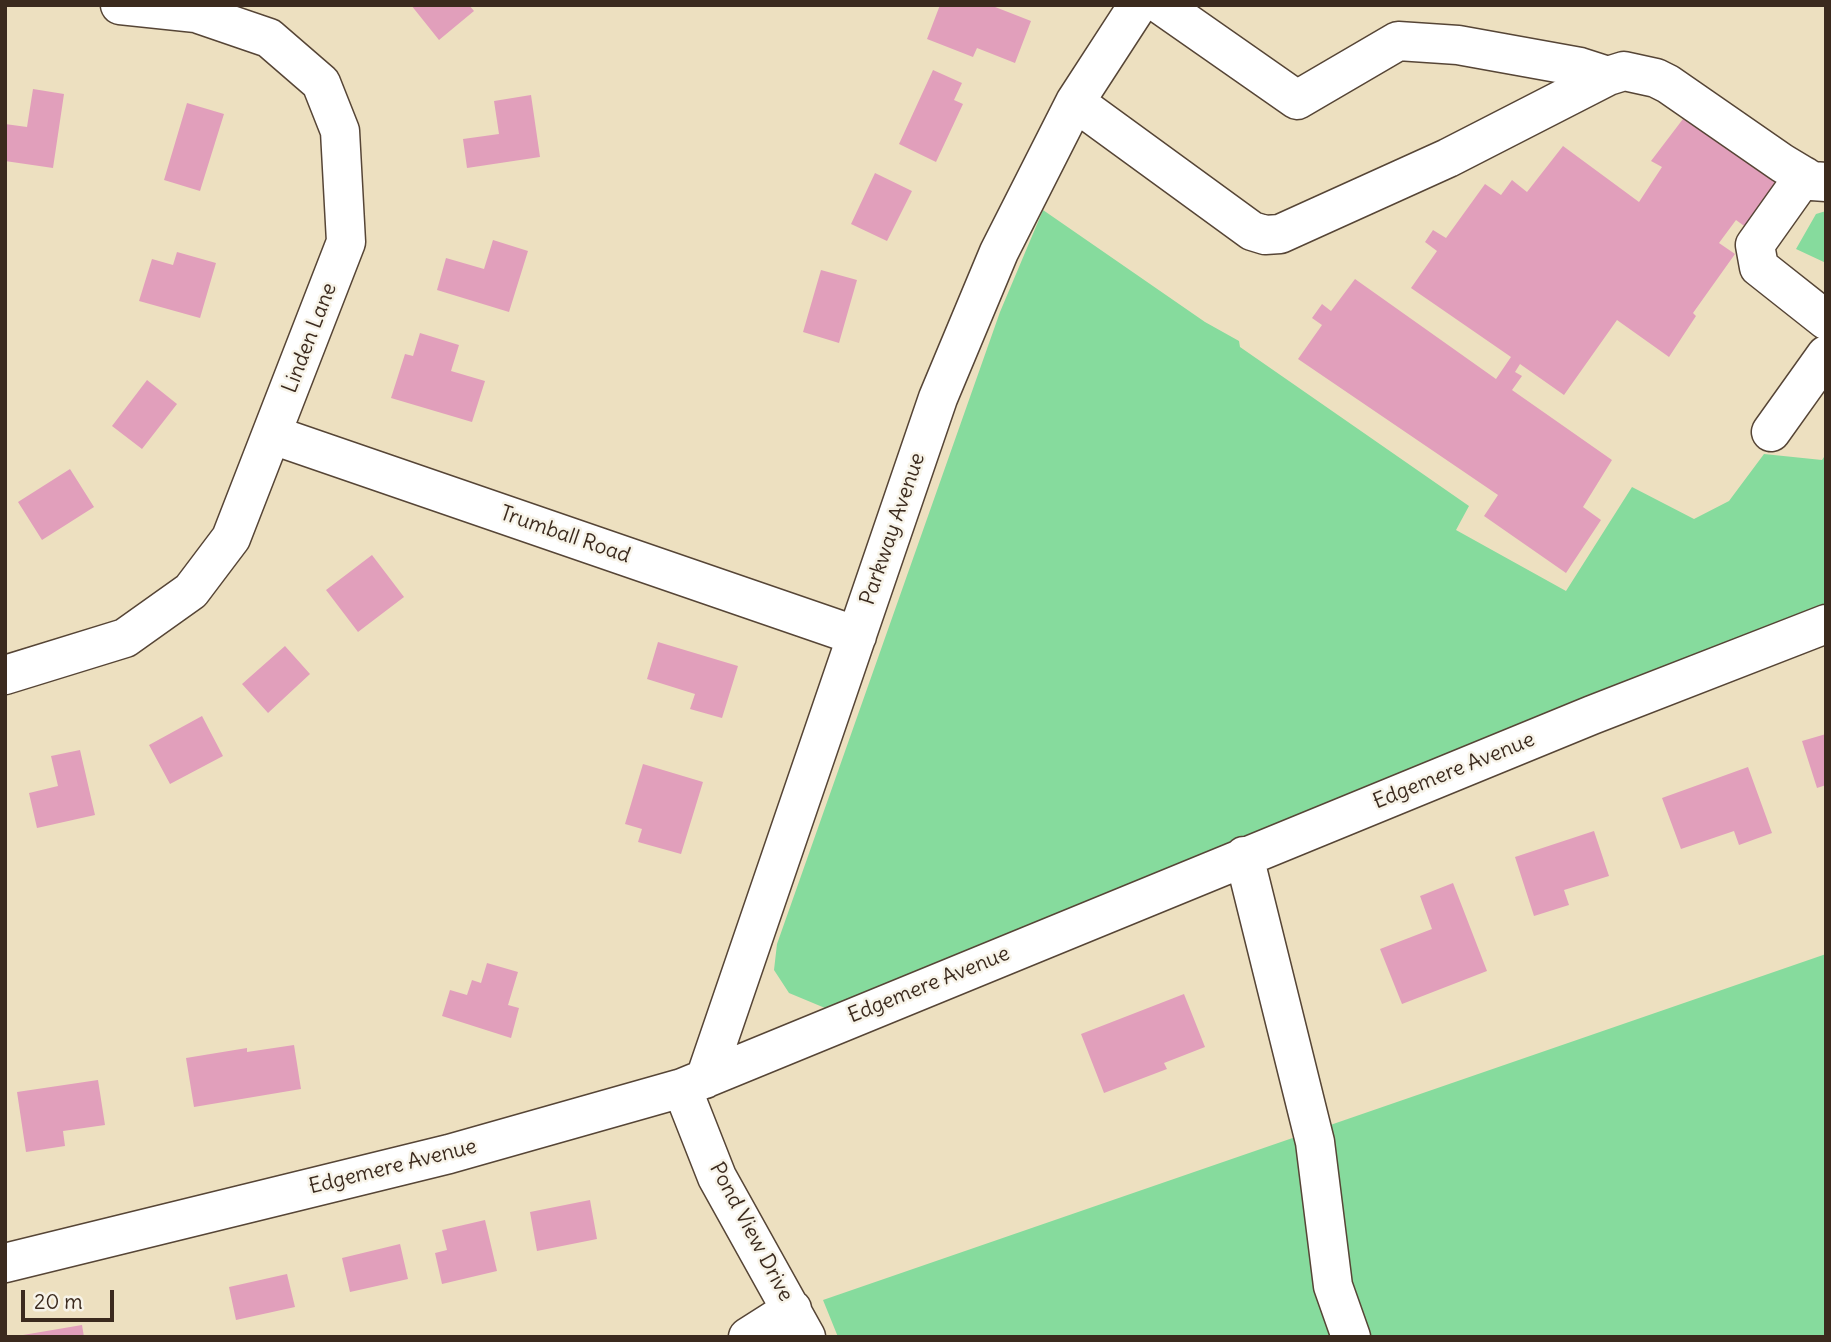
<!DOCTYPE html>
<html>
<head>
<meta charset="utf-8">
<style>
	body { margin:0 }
	#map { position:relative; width:1831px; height:1342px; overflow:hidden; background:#ede0c0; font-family:Delius,sans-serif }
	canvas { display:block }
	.frame { position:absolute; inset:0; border:7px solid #3b2a1e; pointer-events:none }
	.scale { position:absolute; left:21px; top:1290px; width:93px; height:32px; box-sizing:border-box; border:4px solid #3b2a1e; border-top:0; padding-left:9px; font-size:21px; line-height:24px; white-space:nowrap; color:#3b2a1e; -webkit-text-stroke:5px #f7f3e8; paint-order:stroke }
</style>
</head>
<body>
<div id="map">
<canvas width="1831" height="1342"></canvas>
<div class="frame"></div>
<div class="scale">20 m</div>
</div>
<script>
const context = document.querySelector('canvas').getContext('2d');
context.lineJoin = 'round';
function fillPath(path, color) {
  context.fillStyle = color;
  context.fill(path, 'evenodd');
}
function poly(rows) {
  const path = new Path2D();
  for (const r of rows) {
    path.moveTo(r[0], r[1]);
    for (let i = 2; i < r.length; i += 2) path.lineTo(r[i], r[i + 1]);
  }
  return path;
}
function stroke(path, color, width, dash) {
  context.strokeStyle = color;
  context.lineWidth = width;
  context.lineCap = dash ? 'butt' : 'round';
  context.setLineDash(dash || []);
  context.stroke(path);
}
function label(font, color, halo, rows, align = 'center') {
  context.font = font + ' Delius,sans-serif';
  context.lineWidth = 5;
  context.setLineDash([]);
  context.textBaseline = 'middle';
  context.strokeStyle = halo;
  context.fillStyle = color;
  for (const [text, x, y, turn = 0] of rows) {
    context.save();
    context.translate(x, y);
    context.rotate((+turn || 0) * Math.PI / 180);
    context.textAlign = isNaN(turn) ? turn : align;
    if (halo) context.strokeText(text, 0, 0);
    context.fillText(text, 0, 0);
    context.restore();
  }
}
const green = poly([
	[1043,210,1205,322,1239,341,1240,347,1469,506,1456,530,1566,591,1632,487,1694,519,1729,501,1764,454,1822,460,1826,454,1826,613,825,1008,789,993,774,970,777,944,1000,312],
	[1826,211,1826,263,1796,249,1816,214],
	[1826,954,1826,1337,838,1337,823,1300]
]);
const building = poly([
	[411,5,469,5,474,11,439,40],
	[940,5,990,5,1031,21,1015,63,977,48,973,57,927,39],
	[933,70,962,83,954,100,963,104,936,162,899,144],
	[33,89,64,94,53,168,5,161,5,124,27,127],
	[531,95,540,157,467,168,463,139,499,134,494,101],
	[187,103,224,114,200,191,164,180],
	[1686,115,1780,182,1747,228,1736,220,1719,243,1735,254,1693,313,1696,316,1669,357,1617,320,1564,395,1520,364,1515,372,1522,376,1512,390,1612,460,1583,507,1601,520,1566,573,1484,516,1498,495,1298,359,1322,325,1312,318,1322,304,1331,311,1355,279,1496,379,1511,357,1411,288,1437,251,1425,242,1433,230,1446,238,1485,184,1501,195,1512,180,1527,192,1563,146,1639,202,1662,167,1651,161],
	[875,173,912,191,887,241,851,224],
	[493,240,528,251,509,312,437,290,446,258,484,269],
	[177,252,216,263,200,318,139,301,152,259,173,265],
	[821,270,857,280,839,343,803,332],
	[420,333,459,345,451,371,485,381,472,422,391,398,405,354,413,356],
	[147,380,177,404,142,449,112,426],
	[70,469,94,507,42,540,18,502],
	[372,555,404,597,358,632,326,590],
	[658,642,738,666,722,718,690,709,695,694,647,679],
	[285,646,310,674,268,713,242,684],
	[202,716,223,756,170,784,149,745],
	[1826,734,1826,785,1817,788,1802,741],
	[80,750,95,815,37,828,29,793,58,786,51,756],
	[643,764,703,782,681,854,638,842,642,829,625,824],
	[1748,767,1772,833,1739,845,1734,831,1681,849,1662,798],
	[1594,831,1609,876,1564,890,1569,905,1534,916,1515,857],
	[1453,883,1487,971,1402,1004,1380,949,1432,929,1420,896],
	[487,963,518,972,508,1005,519,1008,511,1038,442,1016,450,990,467,995,472,980,481,983],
	[1184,994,1205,1047,1164,1063,1167,1069,1104,1093,1081,1034],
	[294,1045,301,1089,194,1107,186,1058,247,1048,247,1052],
	[98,1080,105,1125,63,1131,65,1146,26,1152,17,1092],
	[590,1200,597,1239,537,1251,530,1212],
	[485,1220,497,1271,442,1284,435,1253,447,1250,442,1230],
	[400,1244,408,1279,350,1292,342,1258],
	[287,1274,295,1307,236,1320,229,1287],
	[82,1325,84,1337,23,1337,23,1335]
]);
const minor = poly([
	[1161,5,1297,100,1398,41,1458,45,1580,67,1608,76],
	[1075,102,1252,231,1265,235,1280,234,1448,158,1608,76,1624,71,1656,78,1668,84,1782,163,1812,181,1826,182],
	[1804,176,1755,245,1759,267,1826,320],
	[1771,432,1826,355],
	[273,435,857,636],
	[5,675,125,638,191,591,231,538,346,242,340,131,321,83,269,38,196,13,120,5],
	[1244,856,1315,1142,1333,1286,1351,1337],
	[705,1079,938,398,999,252,1075,102,1138,5],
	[682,1088,717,1177,806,1337],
	[5,1263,449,1154,682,1088,1592,715,1826,624],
	[748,1337,792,1309]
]);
const streetNames = [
	["Linden Lane",310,338,-69],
	["Parkway Avenue",893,529,-71],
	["Trumball Road",565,535,19],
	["Edgemere Avenue",1454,771,-22],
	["Edgemere Avenue",929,985,-22],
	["Edgemere Avenue",393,1167,-14],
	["Pond View Drive",751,1232,62]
];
fillPath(green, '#86db9d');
fillPath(building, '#e19fbb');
stroke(minor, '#564536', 41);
stroke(minor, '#fff', 38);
label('21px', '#3b2a1e', '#f7f3e8', streetNames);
</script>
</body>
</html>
